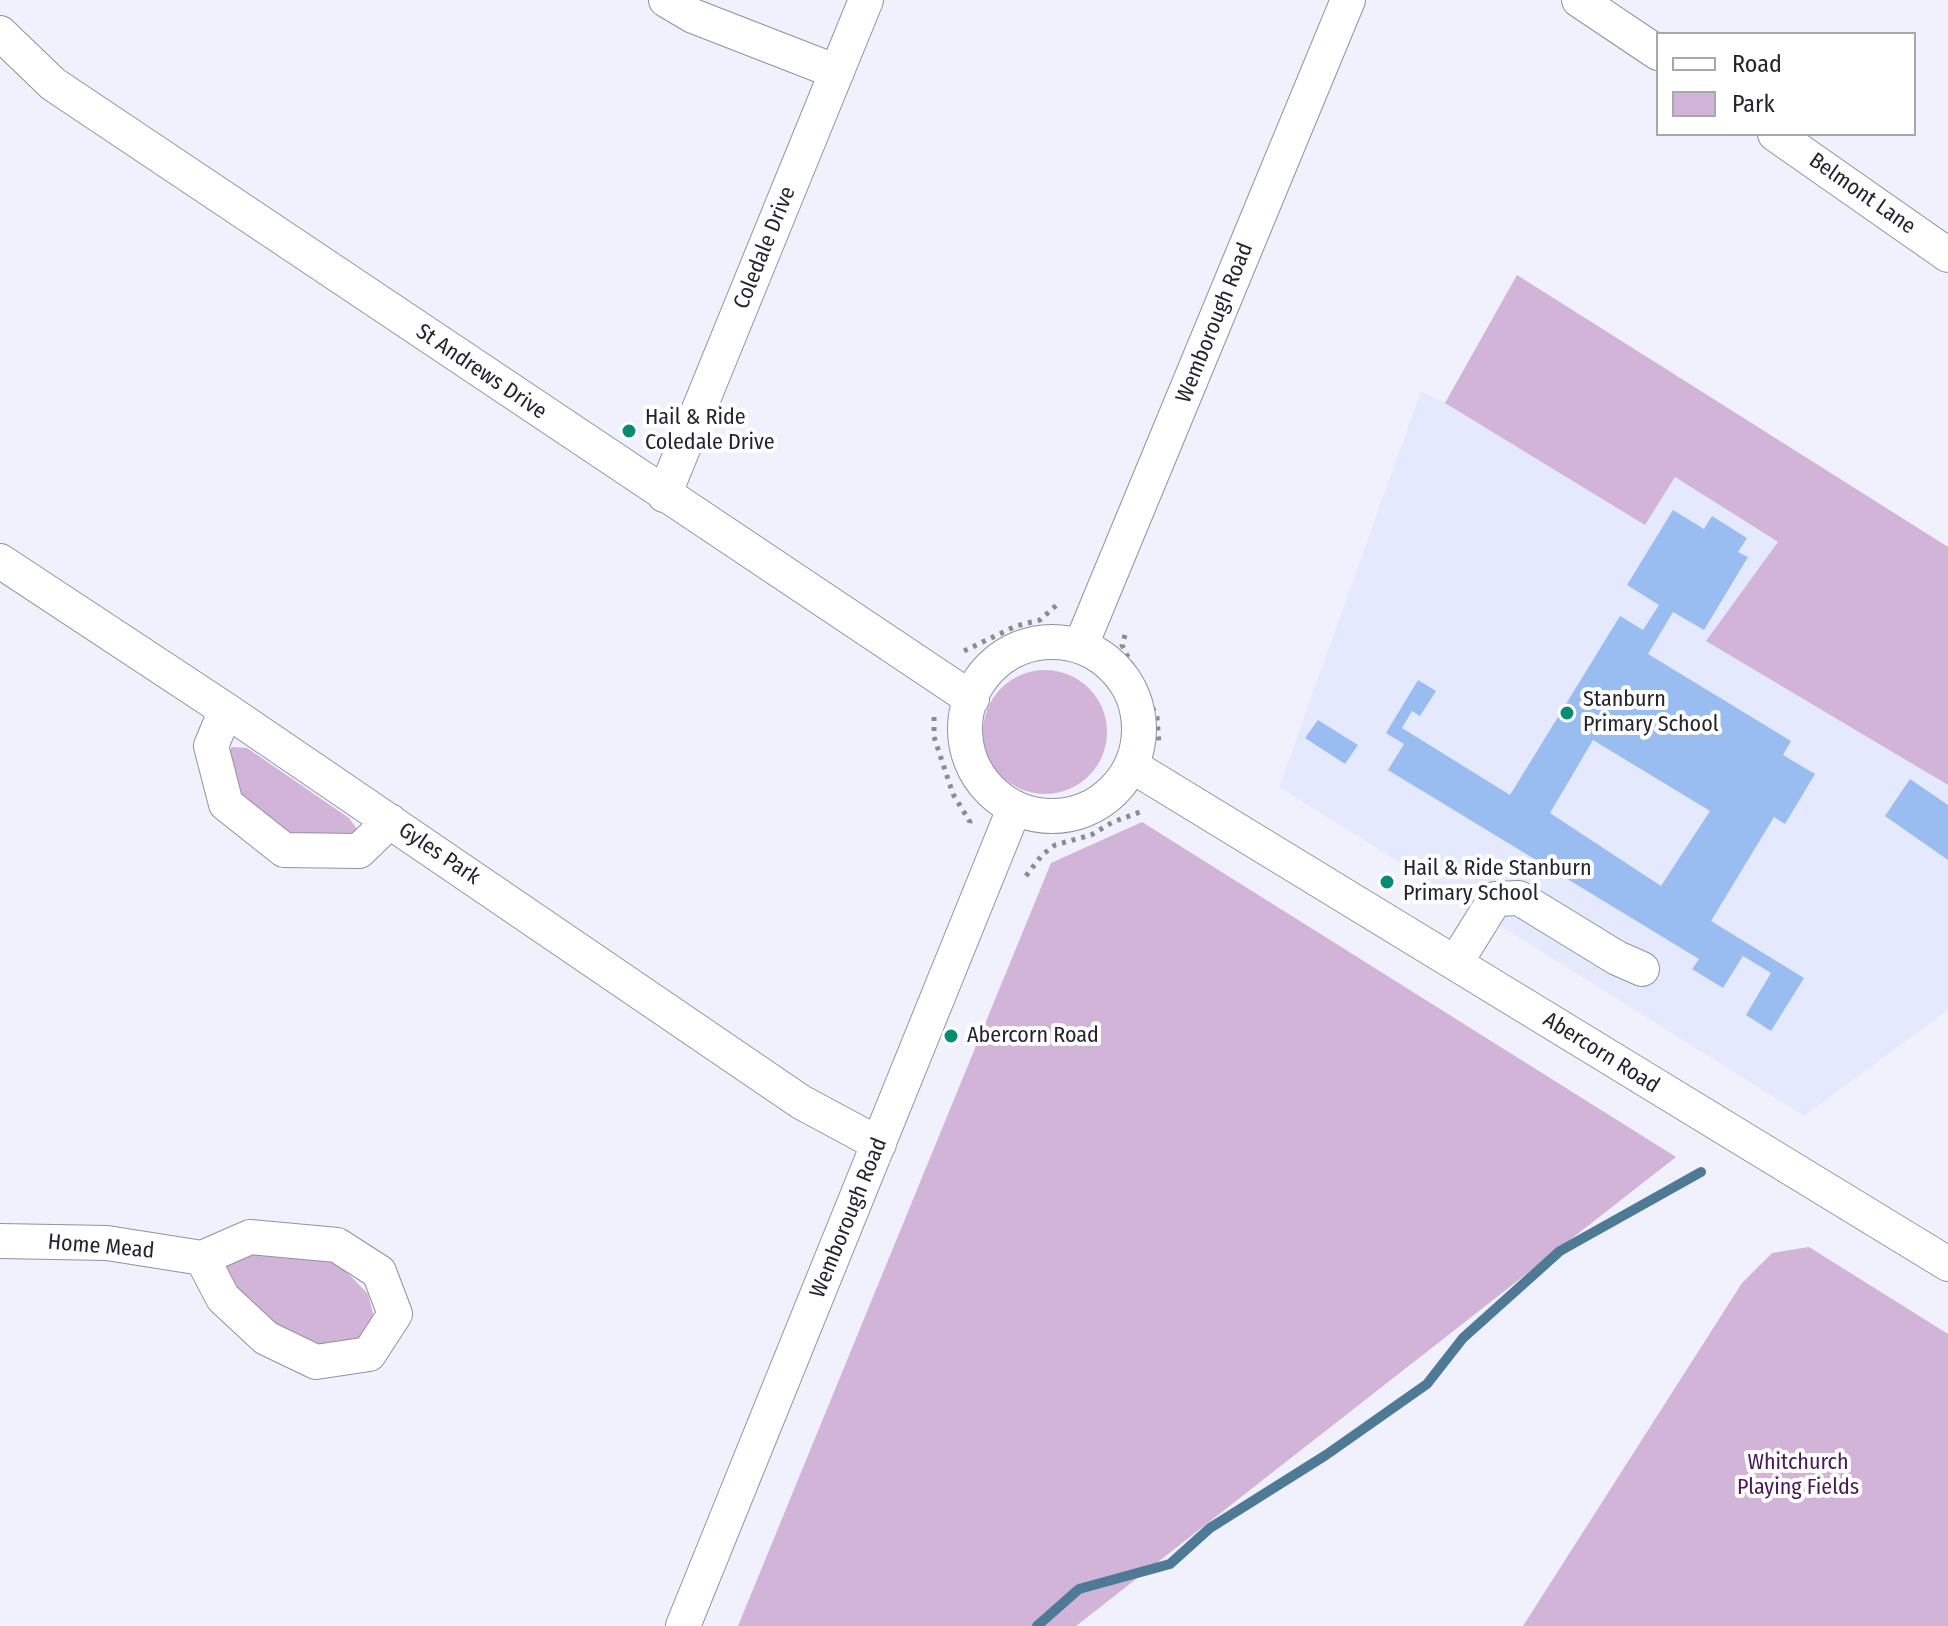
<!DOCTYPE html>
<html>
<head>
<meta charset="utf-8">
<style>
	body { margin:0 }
	#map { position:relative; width:1948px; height:1626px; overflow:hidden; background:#f0f1fd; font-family:"Fira Sans Condensed",sans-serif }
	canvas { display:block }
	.legend { position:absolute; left:1656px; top:32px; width:260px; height:104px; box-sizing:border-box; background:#fff; border:2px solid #a7a8ab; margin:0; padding:10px 14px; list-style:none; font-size:24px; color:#24252c }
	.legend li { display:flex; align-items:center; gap:16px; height:40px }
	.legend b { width:40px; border:2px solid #a7a8ab }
</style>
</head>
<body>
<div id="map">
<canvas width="1948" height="1626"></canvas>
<ul class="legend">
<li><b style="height:10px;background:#fff"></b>Road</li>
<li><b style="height:22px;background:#d1b4d8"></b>Park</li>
</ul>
</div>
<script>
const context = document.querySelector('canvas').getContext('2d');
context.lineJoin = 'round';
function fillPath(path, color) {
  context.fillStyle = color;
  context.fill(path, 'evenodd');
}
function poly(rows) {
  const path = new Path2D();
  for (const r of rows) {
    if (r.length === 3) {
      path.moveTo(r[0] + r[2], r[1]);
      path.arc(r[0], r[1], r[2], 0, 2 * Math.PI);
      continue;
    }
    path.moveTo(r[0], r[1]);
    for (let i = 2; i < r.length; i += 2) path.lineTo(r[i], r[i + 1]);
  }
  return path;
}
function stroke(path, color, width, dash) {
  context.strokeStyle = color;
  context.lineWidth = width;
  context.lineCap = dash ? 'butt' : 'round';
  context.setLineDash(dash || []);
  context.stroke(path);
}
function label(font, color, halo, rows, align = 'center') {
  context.font = font + ' "Fira Sans Condensed",sans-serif';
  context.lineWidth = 8;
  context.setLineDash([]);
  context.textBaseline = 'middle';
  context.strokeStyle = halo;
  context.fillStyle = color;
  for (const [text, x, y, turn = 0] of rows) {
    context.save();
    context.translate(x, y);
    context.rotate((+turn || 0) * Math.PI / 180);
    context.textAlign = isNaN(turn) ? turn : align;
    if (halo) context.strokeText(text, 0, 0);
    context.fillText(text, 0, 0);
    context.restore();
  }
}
const built = poly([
	[1421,391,1445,403,1645,524,1675,477,1778,543,1707,641,1948,785,1948,1010,1804,1116,1279,787]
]);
const green = poly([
	[1517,275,1948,547,1948,785,1706,641,1778,542,1675,477,1645,525,1445,403],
	[1045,732,62],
	[232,747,247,748,349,818,357,829,349,842,291,839,246,809,225,756],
	[1142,822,1676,1157,1076,1626,738,1626,1051,863],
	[255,1243,333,1258,368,1294,374,1317,371,1335,337,1354,274,1340,216,1265],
	[1809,1247,1948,1334,1948,1626,1523,1626,1742,1283,1772,1253]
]);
const stream = poly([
	[1037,1626,1079,1589,1170,1564,1210,1528,1326,1455,1427,1384,1463,1338,1560,1251,1701,1172]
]);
const building = poly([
	[1673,510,1704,529,1712,516,1747,538,1738,552,1748,557,1704,630,1673,612,1648,654,1791,741,1783,755,1815,774,1785,824,1774,817,1711,921,1804,978,1771,1031,1746,1015,1771,973,1743,956,1723,988,1692,969,1699,959,1388,770,1404,744,1386,733,1418,680,1436,691,1420,716,1412,711,1402,728,1510,795,1620,616,1643,630,1659,605,1627,585],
	[1593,740,1710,811,1661,886,1550,813],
	[1318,720,1358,745,1345,764,1305,738],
	[1910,779,1948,805,1948,860,1885,816]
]);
const path = poly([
	[1125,635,1122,645,1157,717,1159,745],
	[964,651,1016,626,1040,620,1060,602],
	[934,717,934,737,953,794,970,822,969,826],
	[1026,876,1042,855,1055,845,1091,835,1113,822,1140,812]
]);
const minor = poly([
	[666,0,693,16,837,72],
	[1579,0,1658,53],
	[0,33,53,84,972,699],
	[1775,134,1948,255],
	[664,495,866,0],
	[0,561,226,710,801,1102,879,1144],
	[1052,729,87],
	[1081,645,1348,0],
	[226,710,211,746,226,804,284,850,359,851,390,821],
	[1132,766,1948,1264],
	[1456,962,1495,899,1519,898,1617,958,1642,969],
	[0,1241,107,1243,202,1258,250,1237,337,1245,379,1272,395,1314,369,1354,316,1362,266,1338,223,1298,202,1258],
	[683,1626,1014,809]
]);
const markers = [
	[629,431,8,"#058c73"],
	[1567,713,8,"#058c73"],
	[1387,882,8,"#058c73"],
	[951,1036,8,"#058c73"]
];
const streetNames = [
	["Belmont Lane",1862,194,35],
	["Coledale Drive",765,248,-68],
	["Wemborough Road",1215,323,-68],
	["St Andrews Drive",481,372,34],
	["Gyles Park",439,854,34],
	["Abercorn Road",1601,1053,32],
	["Wemborough Road",849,1218,-68],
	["Home Mead",101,1247,5]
];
const poiNames = [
	["Hail & Ride",645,418],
	["Coledale Drive",645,443],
	["Stanburn",1583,700],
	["Primary School",1583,725],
	["Hail & Ride Stanburn",1403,869],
	["Primary School",1403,894],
	["Abercorn Road",967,1036]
];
const parkNames = [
	["Whitchurch",1798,1463],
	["Playing Fields",1798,1488]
];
fillPath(built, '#e5e9fd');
fillPath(green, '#d1b4d8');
stroke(stream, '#4f7a96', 10);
fillPath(building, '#99bdf1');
stroke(minor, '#8f92a3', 36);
stroke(path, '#8a8b94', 5, [4, 6]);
stroke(minor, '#fff', 34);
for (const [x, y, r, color] of markers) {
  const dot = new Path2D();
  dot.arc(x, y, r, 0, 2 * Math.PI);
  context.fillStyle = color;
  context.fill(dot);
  stroke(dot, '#fff', 3);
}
label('22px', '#24252c', '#fff', streetNames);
label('22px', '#24252c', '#fff', poiNames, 'left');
label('22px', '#4b1956', '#fff', parkNames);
</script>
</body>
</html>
